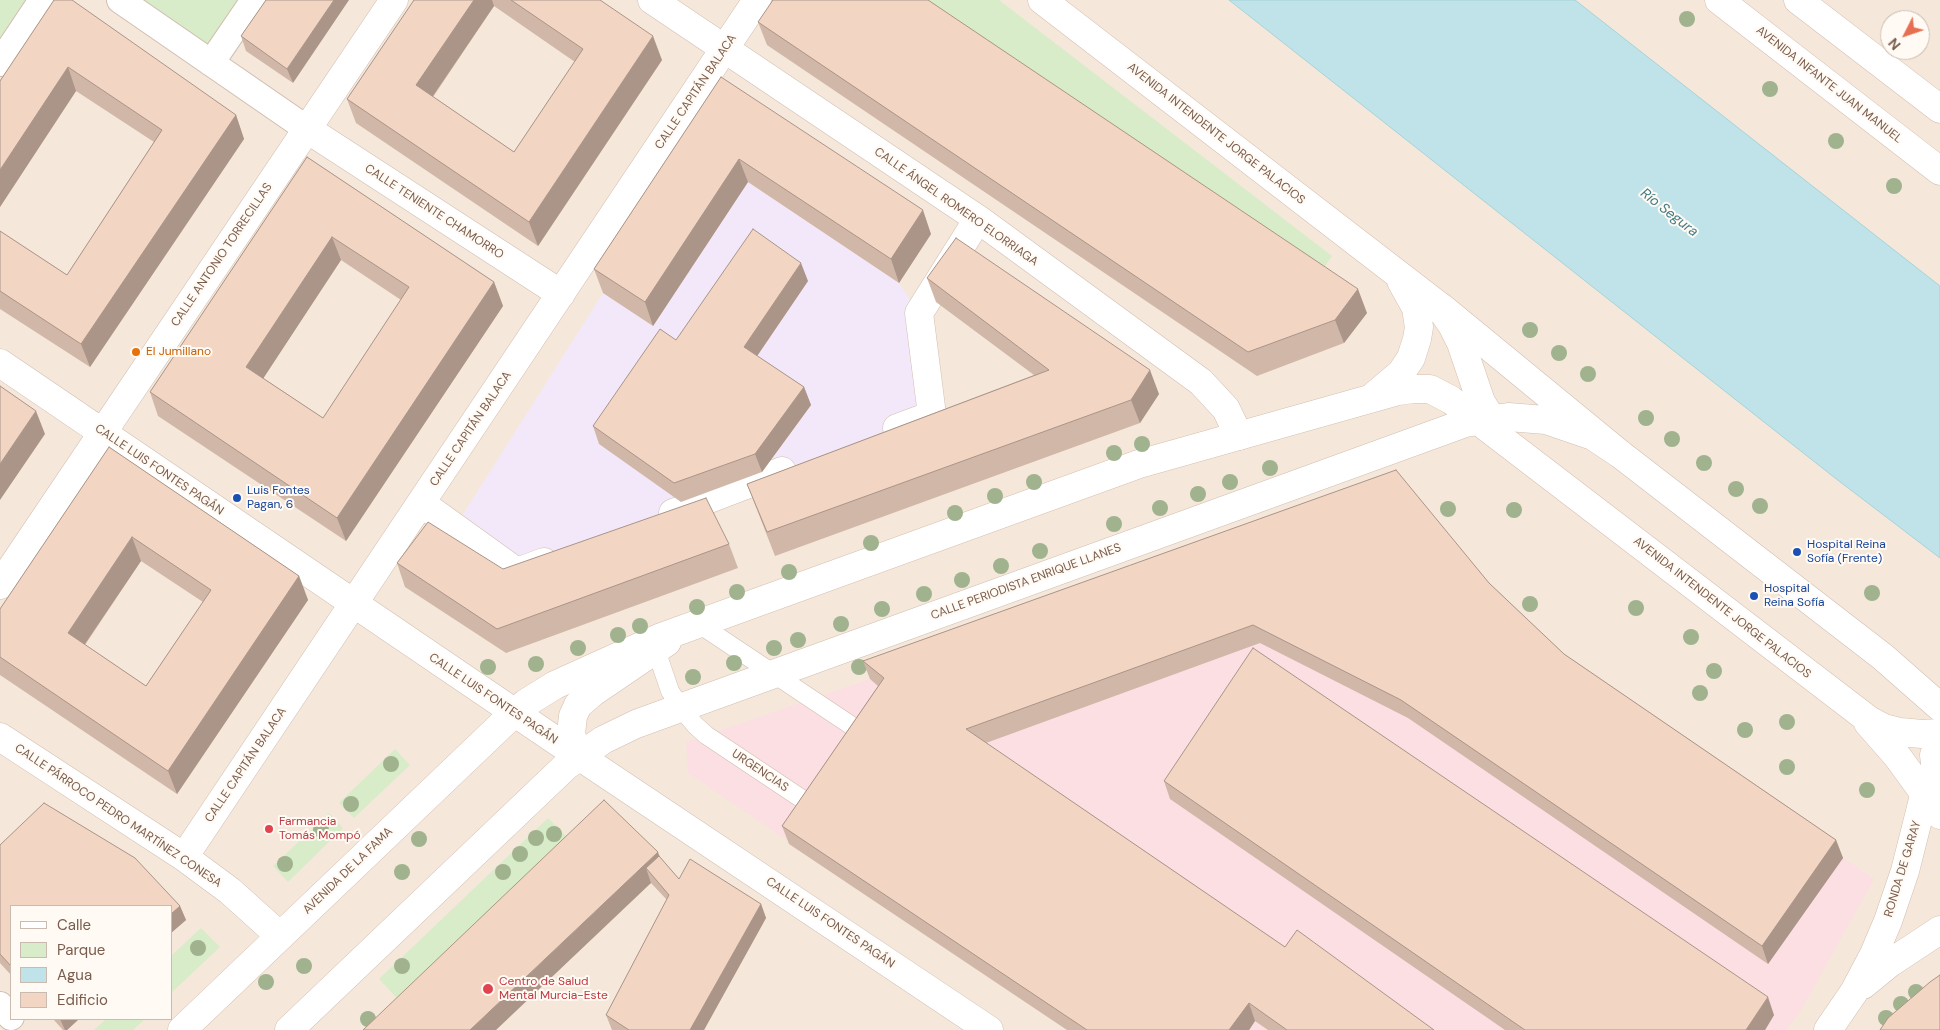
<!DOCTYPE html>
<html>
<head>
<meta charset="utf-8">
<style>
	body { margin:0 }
	#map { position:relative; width:1940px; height:1030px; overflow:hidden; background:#fdf6ec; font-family:"DM Sans",sans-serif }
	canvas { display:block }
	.legend { position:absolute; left:10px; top:905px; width:162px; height:115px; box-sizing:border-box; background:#fffaf3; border:1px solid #cabbb1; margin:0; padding:6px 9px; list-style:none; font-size:15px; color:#7a5c4d }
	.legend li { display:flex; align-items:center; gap:10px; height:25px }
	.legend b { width:25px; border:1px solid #cabbb1 }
	.north { position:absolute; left:1880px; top:10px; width:50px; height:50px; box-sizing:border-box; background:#fffaf3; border:1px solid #cabbb1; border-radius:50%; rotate:229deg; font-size:14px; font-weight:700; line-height:20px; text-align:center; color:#7a5c4d }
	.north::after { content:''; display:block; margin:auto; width:18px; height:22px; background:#e76f51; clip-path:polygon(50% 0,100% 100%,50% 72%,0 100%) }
</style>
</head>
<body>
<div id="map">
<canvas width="1940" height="1030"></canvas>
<ul class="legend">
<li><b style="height:6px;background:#fff"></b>Calle</li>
<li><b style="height:14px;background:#d8ecc9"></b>Parque</li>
<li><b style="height:14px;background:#bfe3e8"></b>Agua</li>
<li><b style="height:14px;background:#f3d5c3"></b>Edificio</li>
</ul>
<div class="north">N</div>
</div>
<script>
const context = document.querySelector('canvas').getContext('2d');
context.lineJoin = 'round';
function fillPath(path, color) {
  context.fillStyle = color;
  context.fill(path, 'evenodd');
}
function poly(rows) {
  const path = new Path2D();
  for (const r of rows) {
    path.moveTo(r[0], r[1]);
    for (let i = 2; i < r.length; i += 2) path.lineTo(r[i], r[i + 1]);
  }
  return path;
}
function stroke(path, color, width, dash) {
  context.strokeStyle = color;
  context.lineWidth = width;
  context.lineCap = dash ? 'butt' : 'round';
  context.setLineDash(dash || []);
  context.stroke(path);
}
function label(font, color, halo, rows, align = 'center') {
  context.font = font + ' "DM Sans",sans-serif';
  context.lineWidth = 4;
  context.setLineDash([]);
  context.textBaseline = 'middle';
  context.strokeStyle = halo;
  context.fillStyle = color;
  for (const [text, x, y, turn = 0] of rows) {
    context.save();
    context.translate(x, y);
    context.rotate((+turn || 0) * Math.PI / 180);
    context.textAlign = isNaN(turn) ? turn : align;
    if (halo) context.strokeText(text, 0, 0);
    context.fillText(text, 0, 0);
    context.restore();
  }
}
const residential = poly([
	[0,0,1940,0,1940,1030,0,1030],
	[1890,20,1920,20,1920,50,1890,50],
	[11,906,171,906,171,1019,11,1019]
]);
const education = poly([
	[748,182,899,283,919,313,932,415,517,572,455,527,603,293,653,326]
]);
const medical = poly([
	[1495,601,1570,672,1874,879,1801,1010,1786,1030,1067,1030,688,773,686,742,870,679]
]);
const green = poly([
	[0,0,42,0,0,63],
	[120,0,254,0,211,63],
	[908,0,999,0,1332,256,1318,276],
	[395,749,410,765,354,818,339,803],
	[329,813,343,828,288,882,273,866],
	[548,818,567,837,397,998,379,979],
	[201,928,220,947,171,993,171,956],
	[106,1019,145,1019,133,1030,94,1030]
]);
const water = poly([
	[1229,0,1575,0,1940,286,1940,558,1835,478,1229,0]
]);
const service = poly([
	[699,624,864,734],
	[656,650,670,691,680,707,695,725,706,735,814,807]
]);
const pedestrian = poly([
	[120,0,307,129],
	[0,63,42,0],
	[211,63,254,0],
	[0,1005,11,1017]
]);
const minor = poly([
	[652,0,978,219,1201,382,1226,409,1239,436],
	[307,129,561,294],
	[1441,307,1620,454,1883,657,1940,707],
	[0,363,555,740,989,1030],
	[897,428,932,415,919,313,978,219],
	[421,503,517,572,544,562],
	[673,513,782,471],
	[0,585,394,0],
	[0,737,184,857,230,891,280,936],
	[578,756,571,734,573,716,578,705,592,693,667,642],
	[184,857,757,0],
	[1863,985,1890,963,1940,930],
	[289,1030,566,766,603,740,636,724,1465,423,1508,417,1546,420,1593,436,1620,454],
	[1828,1030,1854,992,1874,954,1888,921,1905,871,1929,776]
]);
const secondary = poly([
	[1042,0,1438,305,1452,325,1461,343,1481,402,1498,429],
	[1719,0,1940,171],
	[1798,0,1940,109],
	[1375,395,1401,373,1411,358,1417,339,1419,327,1416,308,1401,281],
	[1868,723,1897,756,1940,815],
	[1940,741,1934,755,1940,799],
	[182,1030,514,713,526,703,555,685,659,638,1139,464,1398,391,1413,389,1430,389,1451,400,1869,720,1884,728,1900,732,1922,734,1940,733]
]);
const trees = [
	[1687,19],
	[1770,89],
	[1836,141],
	[1894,186],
	[1530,330],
	[1559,353],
	[1588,374],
	[1646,418],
	[1672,439],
	[1142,444],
	[1114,453],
	[1704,463],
	[1270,468],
	[1034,482],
	[1230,482],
	[1736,489],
	[1198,494],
	[995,496],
	[1760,506],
	[1160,508],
	[1448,509],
	[1514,510],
	[955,513],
	[1114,524],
	[871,543],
	[1040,551],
	[1001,566],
	[789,572],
	[962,580],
	[737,592],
	[1872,593],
	[924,594],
	[1530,604],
	[697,607],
	[1636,608],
	[882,609],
	[841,624],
	[640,626],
	[618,635],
	[1691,637],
	[798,640],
	[578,648],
	[774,648],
	[734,663],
	[536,664],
	[488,667],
	[859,667],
	[1714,671],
	[693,677],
	[1700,693],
	[1787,722],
	[1745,730],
	[391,764],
	[1787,767],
	[1867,790],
	[351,804],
	[321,830],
	[554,834],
	[536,838],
	[419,839],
	[520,854],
	[285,864],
	[402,872],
	[503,872],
	[198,948],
	[304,966],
	[402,966],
	[266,982],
	[1916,992],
	[1901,1004],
	[1886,1018],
	[368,1019]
];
const wall = poly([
	[54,0,236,115,244,139,90,367,0,309,0,231,67,275,154,142,76,91,0,207,0,81],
	[266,0,293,83,246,51,241,36],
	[414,0,600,0,662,60,538,246,356,123,347,99],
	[494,6,575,62,514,152,433,97],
	[758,22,1367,313,1344,343,1257,376,767,45],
	[721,77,931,234,899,283,748,182,653,326,603,293,594,269],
	[307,157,494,282,503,306,346,541,158,416,150,392],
	[341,260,401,300,323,418,263,378],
	[927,278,1159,394,1140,423,775,556,747,484,1034,375,936,302],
	[808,281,757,356,804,387,811,405,762,472,681,502,599,444,593,426,676,340],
	[109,447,299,576,308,600,177,794,0,675,0,609],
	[141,561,203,602,146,686,85,645],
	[729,544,738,568,506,653,405,587,397,563,503,569],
	[1489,583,1564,654,1836,840,1843,858,1768,964,1408,718,1260,643,986,743,1285,947,1434,1030,1268,1030,1255,1021,1249,1030,1067,1030,789,844,782,826,878,686,870,679,863,661],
	[1164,781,1774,1015,1765,1030,1505,1030,1170,799],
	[0,845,180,906,186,920,171,933,171,906,11,906,11,975,0,963],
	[659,856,679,879,761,904,766,918,704,1030,612,1030,606,1015,667,900,651,883,363,1030],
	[53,1019,79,1019,67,1030,63,1030]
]);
const shadedWall = poly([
	[334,0,349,0,293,83,287,69],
	[474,0,492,0,494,6,424,109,416,85],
	[653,36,662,60,538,246,529,222],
	[68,67,76,91,0,207,0,170],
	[236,115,244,139,90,367,81,344],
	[739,159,748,182,653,326,645,302],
	[923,210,931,234,899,283,891,259],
	[332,237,341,260,255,391,246,367],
	[801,263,808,281,751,365,744,347],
	[494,282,503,306,346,541,337,518],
	[1358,289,1367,313,1344,343,1335,320],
	[1150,370,1159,394,1140,423,1131,400],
	[804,387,811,405,762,472,755,454],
	[36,411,45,434,0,500,0,464],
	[132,537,141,561,76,657,68,633],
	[299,576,308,600,177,794,168,771],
	[1836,840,1843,858,1768,964,1762,946],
	[658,852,664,870,646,868,651,883,496,1030,470,1030],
	[761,904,766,918,704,1030,690,1030],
	[180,906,186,920,171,933,171,914],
	[1768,997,1774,1015,1765,1030,1746,1030],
	[1249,1003,1255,1021,1249,1030,1229,1030],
	[60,1019,79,1019,67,1030,65,1030]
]);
const building = poly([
	[54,0,72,0,236,115,81,344,0,291,0,231,67,275,162,130,68,67,0,170,0,81,54,0],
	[266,0,334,0,287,69,241,36,266,0],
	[414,0,474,0,416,85,514,152,583,49,511,0,600,0,653,36,529,222,347,99,414,0],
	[773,0,928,0,1358,289,1335,320,1248,352,758,22,773,0],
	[721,77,923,210,891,259,739,159,645,302,594,269,721,77],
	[307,157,494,282,337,518,150,392,307,157],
	[332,237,409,287,323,418,246,367,332,237],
	[753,229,801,263,744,347,804,387,755,454,674,483,593,426,660,329,676,340,753,229],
	[956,238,1150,370,1131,400,767,532,747,484,1049,370,927,278,956,238],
	[0,386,36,411,0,464,0,386],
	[109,447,299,576,168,771,0,657,0,609,109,447],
	[132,537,211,590,146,686,68,633,132,537],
	[1396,470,1489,583,1564,654,1836,840,1762,946,1401,700,1253,625,966,729,1285,947,1297,930,1434,1030,1287,1030,1249,1003,1229,1030,1087,1030,782,826,884,678,863,661,1396,470],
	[706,498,729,544,497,629,397,563,428,522,503,569,706,498],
	[1253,648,1768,997,1746,1030,1525,1030,1164,781,1253,648],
	[604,800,658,852,470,1030,363,1030,604,800],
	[44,803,135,858,180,906,171,914,171,906,11,906,11,966,0,954,0,845,44,803],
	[659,856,679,879,690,859,761,904,690,1030,629,1030,606,1015,669,895,646,868,659,856],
	[1940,975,1940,1030,1880,1030,1888,1018,1930,982,1940,975]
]);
const markers = [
	[136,352,5,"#e8710a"],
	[237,498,5,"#1a4fb4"],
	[1797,552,5,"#1a4fb4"],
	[1754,596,5,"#1a4fb4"],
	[269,829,5,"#e0444e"],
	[488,989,6,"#e0444e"]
];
const streetNames = [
	["AVENIDA INFANTE JUAN MANUEL",1829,85,38],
	["CALLE CAPITÁN BALACA",696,92,-56],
	["AVENIDA INTENDENTE JORGE PALACIOS",1216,134,38],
	["CALLE ÁNGEL ROMERO ELORRIAGA",956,207,35],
	["CALLE TENIENTE CHAMORRO",434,212,33],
	["CALLE ANTONIO TORRECILLAS",222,255,-56],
	["CALLE CAPITÁN BALACA",471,429,-56],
	["CALLE LUIS FONTES PAGÁN",159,470,34],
	["CALLE PERIODISTA ENRIQUE LLANES",1026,582,-20],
	["AVENIDA INTENDENTE JORGE PALACIOS",1722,608,38],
	["CALLE LUIS FONTES PAGÁN",493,699,34],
	["CALLE CAPITÁN BALACA",246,765,-56],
	["URGENCIAS",760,771,34],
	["CALLE PÁRROCO PEDRO MARTÍNEZ CONESA",118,816,34],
	["RONDA DE GARAY",1903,869,-73],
	["AVENIDA DE LA FAMA",348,871,-44],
	["CALLE LUIS FONTES PAGÁN",830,923,34]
];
const foodNames = [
	["El Jumillano",146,352]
];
const transitNames = [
	["Luis Fontes",247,491],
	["Pagan, 6",247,505],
	["Hospital Reina",1807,545],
	["Sofía (Frente)",1807,559],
	["Hospital",1764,589],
	["Reina Sofía",1764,603]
];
const healthNames = [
	["Farmancia",279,822],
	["Tomás Mompó",279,836],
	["Centro de Salud",499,982],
	["Mental Murcia-Este",499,996]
];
const waterNames = [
	["Río Segura",1669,213,38]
];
fillPath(residential, '#f5e8da');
fillPath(education, '#f3e8fa');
fillPath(medical, '#fbdfe3');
fillPath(green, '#d8ecc9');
fillPath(water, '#bfe3e8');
stroke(water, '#a5d3da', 1);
stroke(service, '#d1beb0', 19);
stroke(pedestrian, '#d1beb0', 28);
stroke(minor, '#d1beb0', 29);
stroke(secondary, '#d6c0b0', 29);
stroke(service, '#fff', 18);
stroke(pedestrian, '#fff', 26);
stroke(minor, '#fff', 28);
stroke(secondary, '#fff', 28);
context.fillStyle = '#a0b28e';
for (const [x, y] of trees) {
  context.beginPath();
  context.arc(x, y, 8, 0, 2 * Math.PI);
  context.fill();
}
fillPath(wall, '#d1b7a8');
fillPath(shadedWall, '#aa9588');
fillPath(building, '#f3d5c3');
stroke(building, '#aa9588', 1);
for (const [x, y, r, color] of markers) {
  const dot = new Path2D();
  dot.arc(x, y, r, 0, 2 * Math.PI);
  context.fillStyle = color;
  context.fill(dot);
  stroke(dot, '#fffaf3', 2);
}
label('12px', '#7a5c4d', '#fffaf3', streetNames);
label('12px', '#c56008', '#fffaf3', foodNames, 'left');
label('12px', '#164399', '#fffaf3', transitNames, 'left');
label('12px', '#be3a42', '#fffaf3', healthNames, 'left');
label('italic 14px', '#437c86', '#fffaf3', waterNames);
</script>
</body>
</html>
